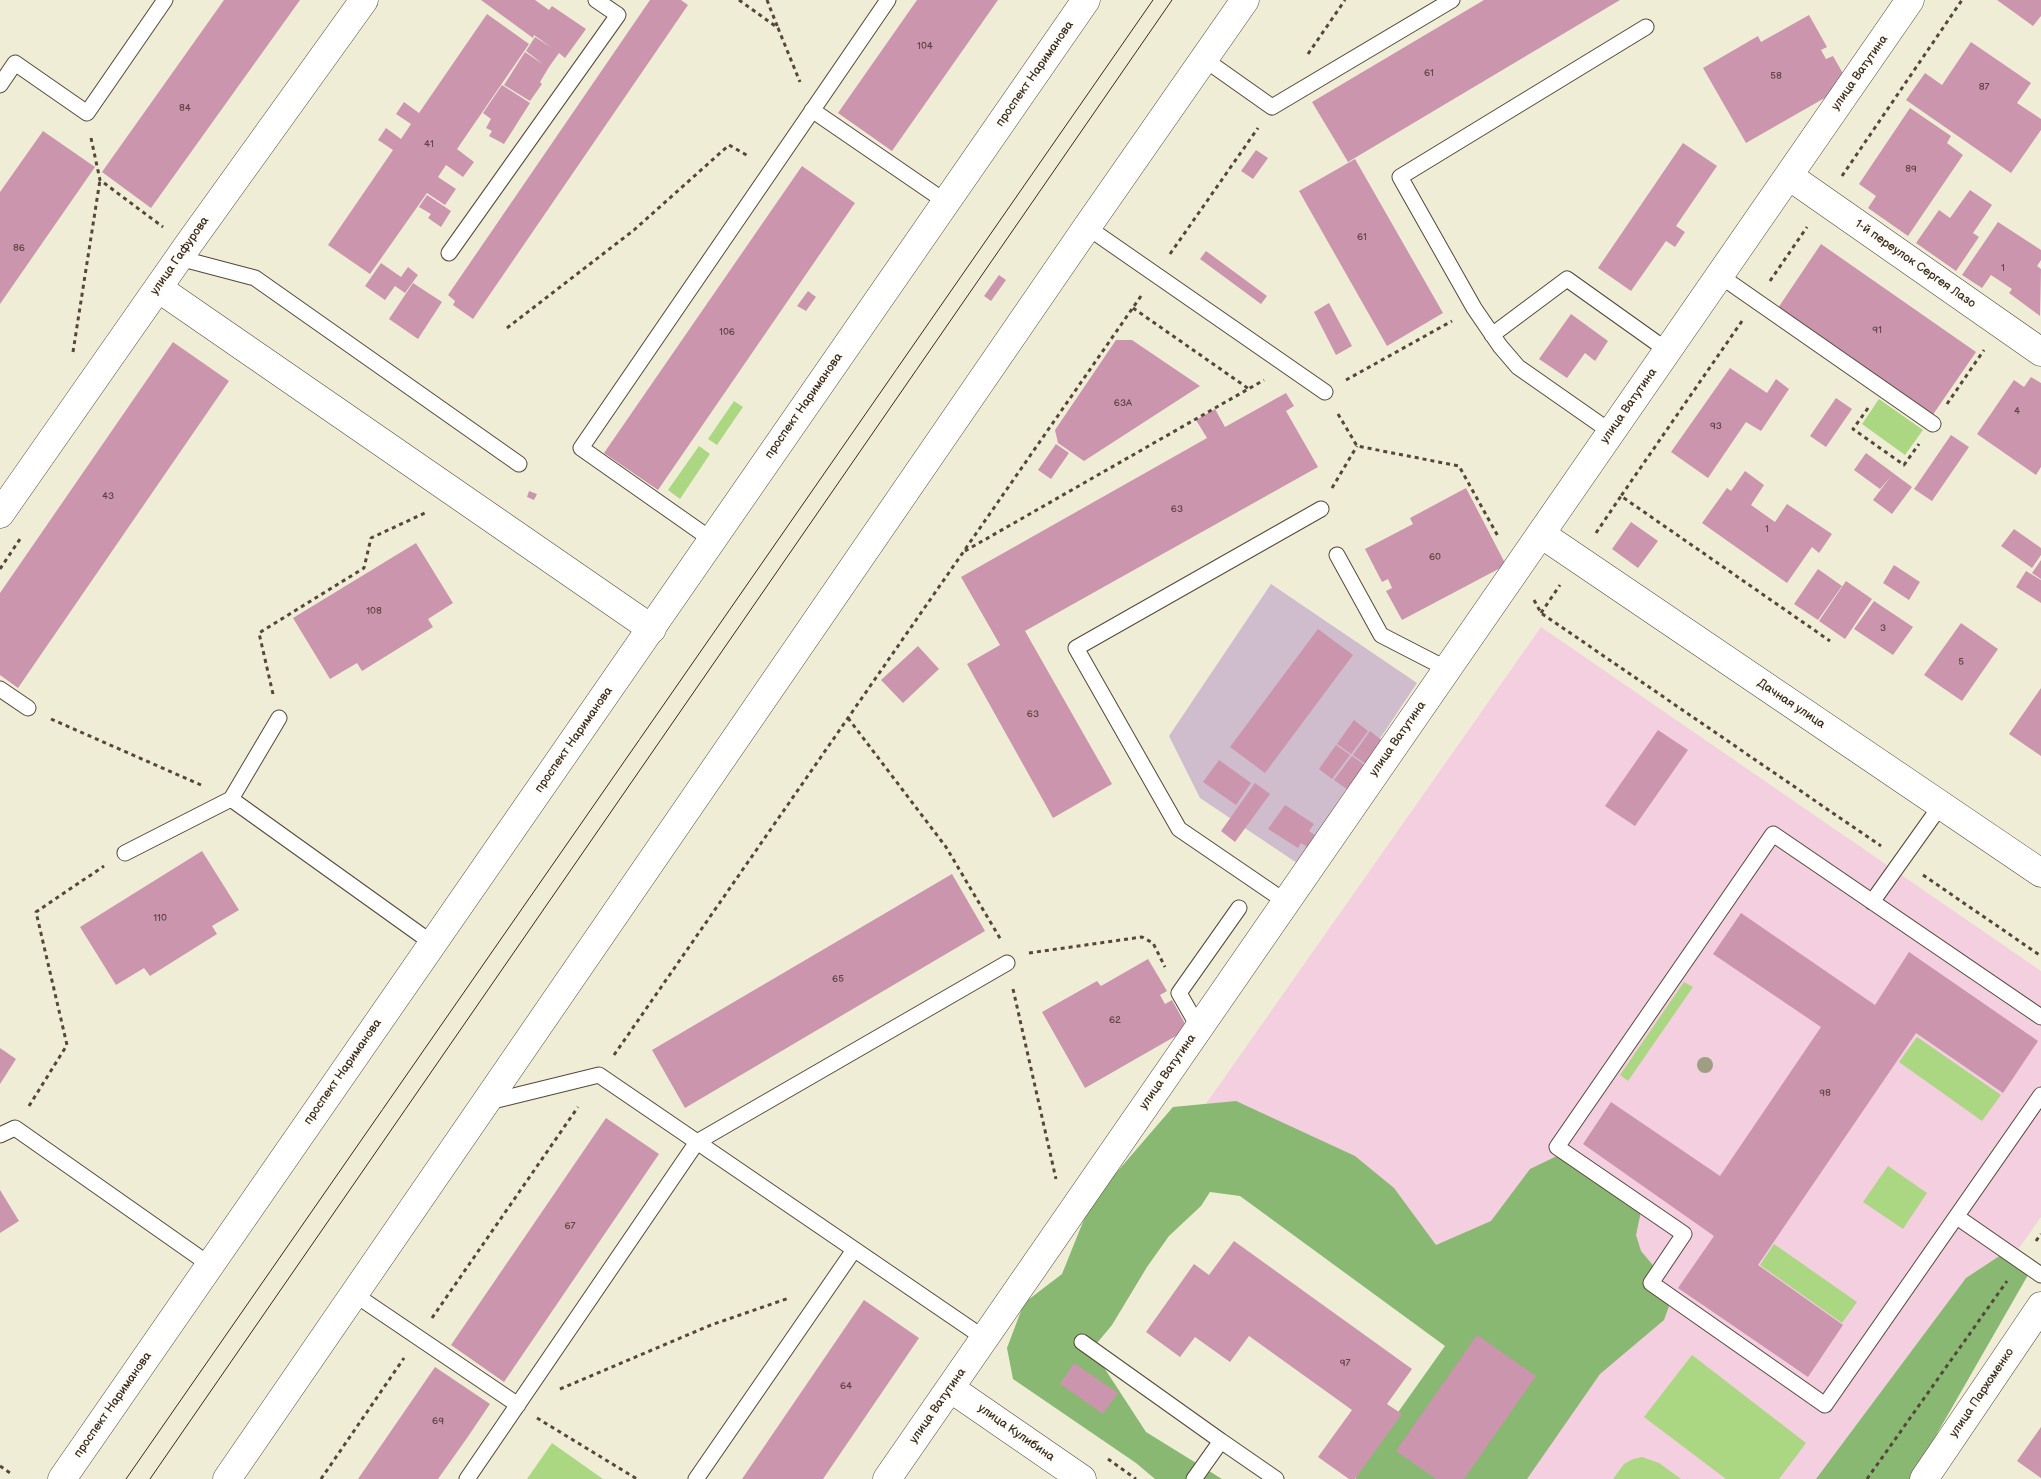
<!DOCTYPE html>
<html>
<head>
<meta charset="utf-8">
<style>
	body { margin:0 }
	canvas { display:block; background:#f0edd7 }
</style>
</head>
<body>
<canvas width="2041" height="1479"></canvas>
<script>
const context = document.querySelector('canvas').getContext('2d');
context.lineJoin = 'round';
function fillPath(path, color) {
  context.fillStyle = color;
  context.fill(path, 'evenodd');
}
function poly(rows) {
  const path = new Path2D();
  for (const r of rows) {
    path.moveTo(r[0], r[1]);
    for (let i = 2; i < r.length; i += 2) path.lineTo(r[i], r[i + 1]);
  }
  return path;
}
function stroke(path, color, width, dash) {
  context.strokeStyle = color;
  context.lineWidth = width;
  context.lineCap = dash ? 'butt' : 'round';
  context.setLineDash(dash || []);
  context.stroke(path);
}
function label(font, color, halo, rows, align = 'center') {
  context.font = font + ' "Balsamiq Sans",sans-serif';
  context.lineWidth = 5;
  context.setLineDash([]);
  context.textBaseline = 'middle';
  context.strokeStyle = halo;
  context.fillStyle = color;
  for (const [text, x, y, turn = 0] of rows) {
    context.save();
    context.translate(x, y);
    context.rotate((+turn || 0) * Math.PI / 180);
    context.textAlign = isNaN(turn) ? turn : align;
    if (halo) context.strokeText(text, 0, 0);
    context.fillText(text, 0, 0);
    context.restore();
  }
}
const built = poly([
	[1541,627,2041,971,2041,1217,1856,1479,1485,1479,1562,1366,1196,1118]
]);
const industrial = poly([
	[1271,584,1417,683,1297,863,1200,798,1169,736]
]);
const green = poly([
	[1879,399,1923,430,1905,455,1862,424],
	[734,401,743,407,717,445,708,439],
	[699,446,710,454,680,499,668,490],
	[1684,982,1693,987,1628,1081,1620,1075],
	[1917,1037,2001,1095,1982,1121,1899,1062],
	[1888,1166,1927,1193,1903,1229,1863,1202],
	[1774,1244,1857,1302,1842,1323,1760,1265],
	[1692,1355,1806,1443,1779,1479,1726,1479,1644,1417],
	[552,1443,603,1479,527,1479],
	[1642,1457,1659,1463,1681,1479,1613,1479,1624,1464,1633,1459]
]);
const forest = poly([
	[1236,1101,1355,1156,1394,1188,1436,1245,1491,1221,1530,1169,1557,1156,1632,1189,1643,1202,1636,1235,1641,1251,1661,1275,1669,1306,1664,1320,1600,1374,1527,1479,1356,1479,1355,1473,1445,1346,1240,1196,1210,1192,1201,1206,1169,1236,1147,1267,1112,1325,1092,1349,1146,1432,1222,1479,1155,1479,1136,1463,1013,1379,1007,1348,1024,1303,1062,1274,1091,1202,1173,1107],
	[2004,1253,2028,1275,1911,1479,1816,1479,1966,1278]
]);
const building = poly([
	[224,0,300,0,151,208,102,172],
	[481,0,535,0,549,10,552,6,586,29,565,58,559,53,549,67,540,82,542,84,530,101,504,85,525,52,544,65,526,51,535,37,552,48,534,35,533,38],
	[650,0,681,0,688,5,473,319,453,305,455,301,448,295],
	[917,0,998,0,892,151,838,113],
	[1484,0,1620,0,1348,162,1312,102],
	[1997,0,2041,0,2041,16,2033,26],
	[487,14,529,44,457,149,474,162,463,177,446,165,438,177,456,189,445,205,427,193,370,274,328,245,393,150,378,140,386,128,401,139,411,124,396,114,404,102,419,113],
	[1809,15,1827,47,1821,50,1826,59,1833,56,1849,84,1746,143,1703,68,1758,36,1761,42],
	[1971,42,2031,83,2017,103,2041,119,2041,130,2011,173,1906,100,1925,73,1942,85],
	[502,85,530,103,504,144,489,136,492,131,486,128,491,119,483,113],
	[1910,108,1951,136,1947,143,1963,155,1908,236,1868,208,1876,196,1859,184],
	[43,131,95,167,0,304,0,192],
	[1683,143,1717,166,1676,226,1685,232,1675,247,1666,241,1631,291,1598,268],
	[1256,150,1268,158,1253,179,1241,171],
	[1355,159,1443,313,1387,346,1299,191],
	[802,166,855,203,658,490,604,453],
	[1970,190,1992,205,1973,233,1979,237,1956,271,1916,243,1939,210,1950,218],
	[427,195,451,211,441,227,428,218,431,214,419,207],
	[1998,222,2041,250,2041,260,2037,266,2041,269,2040,316,2009,293,2012,289,1991,275,1982,288,1962,275],
	[1821,244,1976,352,1932,416,1778,308],
	[1206,251,1267,296,1261,304,1200,259],
	[381,263,401,277,408,267,418,275,405,293,395,286,385,300,365,286],
	[999,275,1006,280,991,301,984,296],
	[413,283,442,302,418,339,389,319],
	[808,291,816,297,806,311,797,306],
	[1329,303,1352,346,1336,355,1314,312],
	[1571,314,1608,341,1595,361,1585,353,1567,378,1539,359],
	[1116,340,1132,340,1200,386,1084,461,1058,443,1055,430],
	[173,342,229,381,18,688,0,675,0,593],
	[1730,368,1767,393,1776,379,1789,389,1761,431,1746,422,1708,478,1671,452],
	[2031,377,2041,383,2041,467,2036,475,1977,434,2014,380,2024,387],
	[1286,393,1294,406,1286,411,1318,467,1025,631,1112,784,1053,818,967,664,1000,645,961,577,1207,438,1196,420,1215,409,1225,427],
	[1836,398,1852,409,1826,447,1810,436],
	[1951,435,1969,447,1932,501,1914,489],
	[1056,444,1069,453,1051,479,1038,470],
	[1866,453,1912,487,1892,514,1873,500,1891,476,1880,489,1854,470],
	[1745,471,1764,485,1751,505,1775,522,1787,504,1832,534,1819,553,1812,547,1787,583,1702,523,1727,488,1731,491],
	[1466,488,1506,565,1402,620,1386,591,1392,588,1388,579,1382,582,1365,549,1413,524,1410,518],
	[529,491,537,494,534,500,527,497],
	[1631,522,1658,541,1638,568,1612,549],
	[2014,529,2041,548,2041,555,2032,568,2001,546],
	[416,543,453,603,428,619,433,627,362,671,357,663,330,679,293,618],
	[2041,560,2041,579,2032,573],
	[1894,565,1920,582,1909,600,1883,583],
	[1818,569,1842,586,1818,620,1794,604],
	[2026,571,2041,580,2041,603,2016,587],
	[1846,581,1872,599,1845,639,1819,621],
	[1874,601,1913,627,1893,655,1854,629],
	[1961,623,1998,649,1962,701,1924,675],
	[1318,629,1353,655,1265,773,1230,747],
	[918,646,939,669,903,703,881,680],
	[2041,688,2041,756,2009,734],
	[1354,720,1368,731,1351,754,1337,744],
	[1658,730,1688,750,1635,826,1605,806],
	[1370,731,1384,742,1367,765,1353,755],
	[1336,745,1350,755,1332,779,1319,769],
	[1352,756,1366,766,1348,790,1334,780],
	[1219,760,1251,783,1236,805,1203,782],
	[1255,783,1270,794,1235,842,1221,831],
	[1285,805,1314,824,1309,831,1319,838,1312,850,1301,843,1298,848,1268,829],
	[202,851,239,910,212,926,217,934,150,976,144,968,116,985,80,927],
	[952,874,985,931,685,1108,652,1050],
	[1741,913,1875,1005,1909,952,2038,1041,2003,1093,1916,1033,1758,1265,1843,1325,1808,1377,1678,1288,1714,1236,1583,1144,1611,1102,1720,1176,1821,1027,1713,954],
	[1148,959,1167,991,1160,995,1165,1004,1172,1000,1188,1029,1085,1088,1042,1012,1097,981,1101,986],
	[0,1048,16,1059,0,1084],
	[606,1118,659,1154,504,1382,451,1345],
	[0,1190,19,1221,0,1233],
	[1234,1241,1412,1369,1387,1404,1402,1414,1355,1479,1349,1479,1318,1457,1352,1410,1249,1336,1230,1362,1195,1337,1180,1357,1146,1332,1194,1264,1209,1275],
	[864,1300,919,1338,823,1479,742,1479],
	[1477,1335,1536,1376,1464,1479,1436,1479,1396,1451],
	[1074,1363,1118,1393,1103,1414,1060,1384],
	[435,1367,490,1404,467,1438,438,1479,358,1479],
	[2041,1427,2041,1478,2017,1461]
]);
const path = poly([
	[739,0,778,28,800,82],
	[767,0,778,28],
	[1308,54,1345,0],
	[91,138,100,180,163,227],
	[1842,176,1962,0],
	[1170,254,1258,128],
	[1770,281,1807,227],
	[1133,308,1249,389],
	[1742,321,1621,496,1830,641],
	[507,328,634,230,729,145,750,157],
	[73,352,100,180],
	[1346,380,1452,321],
	[1947,404,1984,350],
	[1868,408,1853,429,1904,465,1919,444],
	[1338,414,1357,446,1459,466,1499,538],
	[1332,488,1357,446],
	[1596,533,1621,496],
	[965,551,1264,380],
	[0,569,20,539],
	[1534,600,1541,613,1881,846],
	[1541,613,1560,585],
	[273,694,259,633,364,568,371,538,427,512],
	[848,718,946,847,1001,940],
	[51,719,201,785],
	[1923,875,2041,956],
	[1029,953,1142,937,1153,943,1165,967],
	[1013,989,1056,1179],
	[614,1055,1141,296],
	[29,1106,67,1045,36,912,104,866],
	[2036,1241,2041,1234],
	[432,1318,578,1107],
	[560,1389,711,1325,789,1298],
	[537,1418,637,1479],
	[1108,1459,1136,1479],
	[0,1466,10,1473],
	[321,1479,404,1358],
	[1867,1479,2007,1281]
]);
const service = poly([
	[1204,59,1272,107,1452,0],
	[0,85,15,63,87,113,165,0],
	[812,110,946,202],
	[1087,227,1325,392],
	[449,253,618,15,596,0],
	[179,258,255,278,519,464],
	[1719,275,1933,424],
	[1492,335,1567,279,1668,351],
	[1611,432,1518,367,1500,346,1474,308,1400,177,1646,27],
	[712,540,581,448,888,0],
	[1337,555,1381,635,1447,669],
	[0,689,28,708],
	[279,718,231,799,432,943],
	[125,853,231,799],
	[1286,902,1179,829,1076,648,1321,509],
	[1872,902,1941,805],
	[2041,1017,1773,834,1557,1147,1684,1234,1651,1283,1825,1405,2041,1095],
	[1199,1028,1179,993,1239,908],
	[485,1103,599,1075,984,1338],
	[0,1135,15,1128,210,1265],
	[1957,1217,2041,1275],
	[354,1294,518,1405],
	[1082,1342,1221,1441,1194,1479],
	[1221,1441,1276,1479],
	[467,1479,697,1142,1007,963],
	[696,1479,854,1250]
]);
const minor = poly([
	[1789,176,2041,352],
	[158,288,652,629],
	[0,514,188,245,364,0],
	[1541,534,2041,873],
	[950,1388,1082,1479],
	[887,1479,1910,0],
	[1924,1479,2041,1306]
]);
const primary = poly([
	[62,1479,1086,0],
	[227,1479,1087,227,1245,0]
]);
const tram = poly([
	[126,1479,1153,0],
	[150,1479,1172,0]
]);
const trees = [
	[1705,1065]
];
const numberNames = [
	["104",925,46],
	["61",1429,73],
	["58",1776,76],
	["87",1984,87],
	["84",185,108],
	["41",429,144],
	["89",1911,169],
	["61",1362,237],
	["86",19,248],
	["1",2003,268],
	["91",1877,330],
	["106",727,332],
	["63А",1123,403],
	["4",2017,411],
	["93",1716,426],
	["43",108,496],
	["63",1177,509],
	["1",1767,529],
	["60",1435,557],
	["108",374,611],
	["3",1883,628],
	["5",1961,662],
	["63",1033,714],
	["110",160,918],
	["65",838,979],
	["62",1115,1020],
	["98",1825,1093],
	["67",570,1226],
	["97",1345,1363],
	["64",846,1386],
	["69",438,1421]
];
const streetNames = [
	["улица Ватутина",1860,73,-55],
	["проспект Нариманова",1035,74,-55],
	["улица Гафурова",180,256,-55],
	["1-й переулок Сергея Лазо",1915,264,35],
	["проспект Нариманова",804,406,-55],
	["улица Ватутина",1629,406,-55],
	["Дачная улица",1791,704,34],
	["улица Ватутина",1398,739,-55],
	["проспект Нариманова",574,740,-55],
	["проспект Нариманова",343,1072,-55],
	["улица Ватутина",1168,1072,-55],
	["улица Пархоменко",1982,1393,-56],
	["проспект Нариманова",113,1405,-55],
	["улица Ватутина",938,1406,-55],
	["улица Кулибина",1016,1433,35]
];
fillPath(built, '#f3cfdf');
fillPath(industrial, '#cfbdce');
fillPath(green, '#abd783');
fillPath(forest, '#88b871');
fillPath(building, '#cb95ae');
stroke(service, '#56473a', 17);
stroke(minor, '#56473a', 29);
stroke(primary, '#56473a', 29);
stroke(path, '#56473a', 3, [4, 4]);
stroke(service, '#fff', 15);
stroke(minor, '#fff', 28);
stroke(primary, '#fff', 28);
stroke(tram, '#3b2a1e', 1);
context.fillStyle = '#9f9e82';
for (const [x, y] of trees) {
  context.beginPath();
  context.arc(x, y, 8, 0, 2 * Math.PI);
  context.fill();
}
label('10px', '#5f4542', null, numberNames);
label('12px', '#3b2a1e', '#fdfcf7', streetNames);
</script>
</body>
</html>
